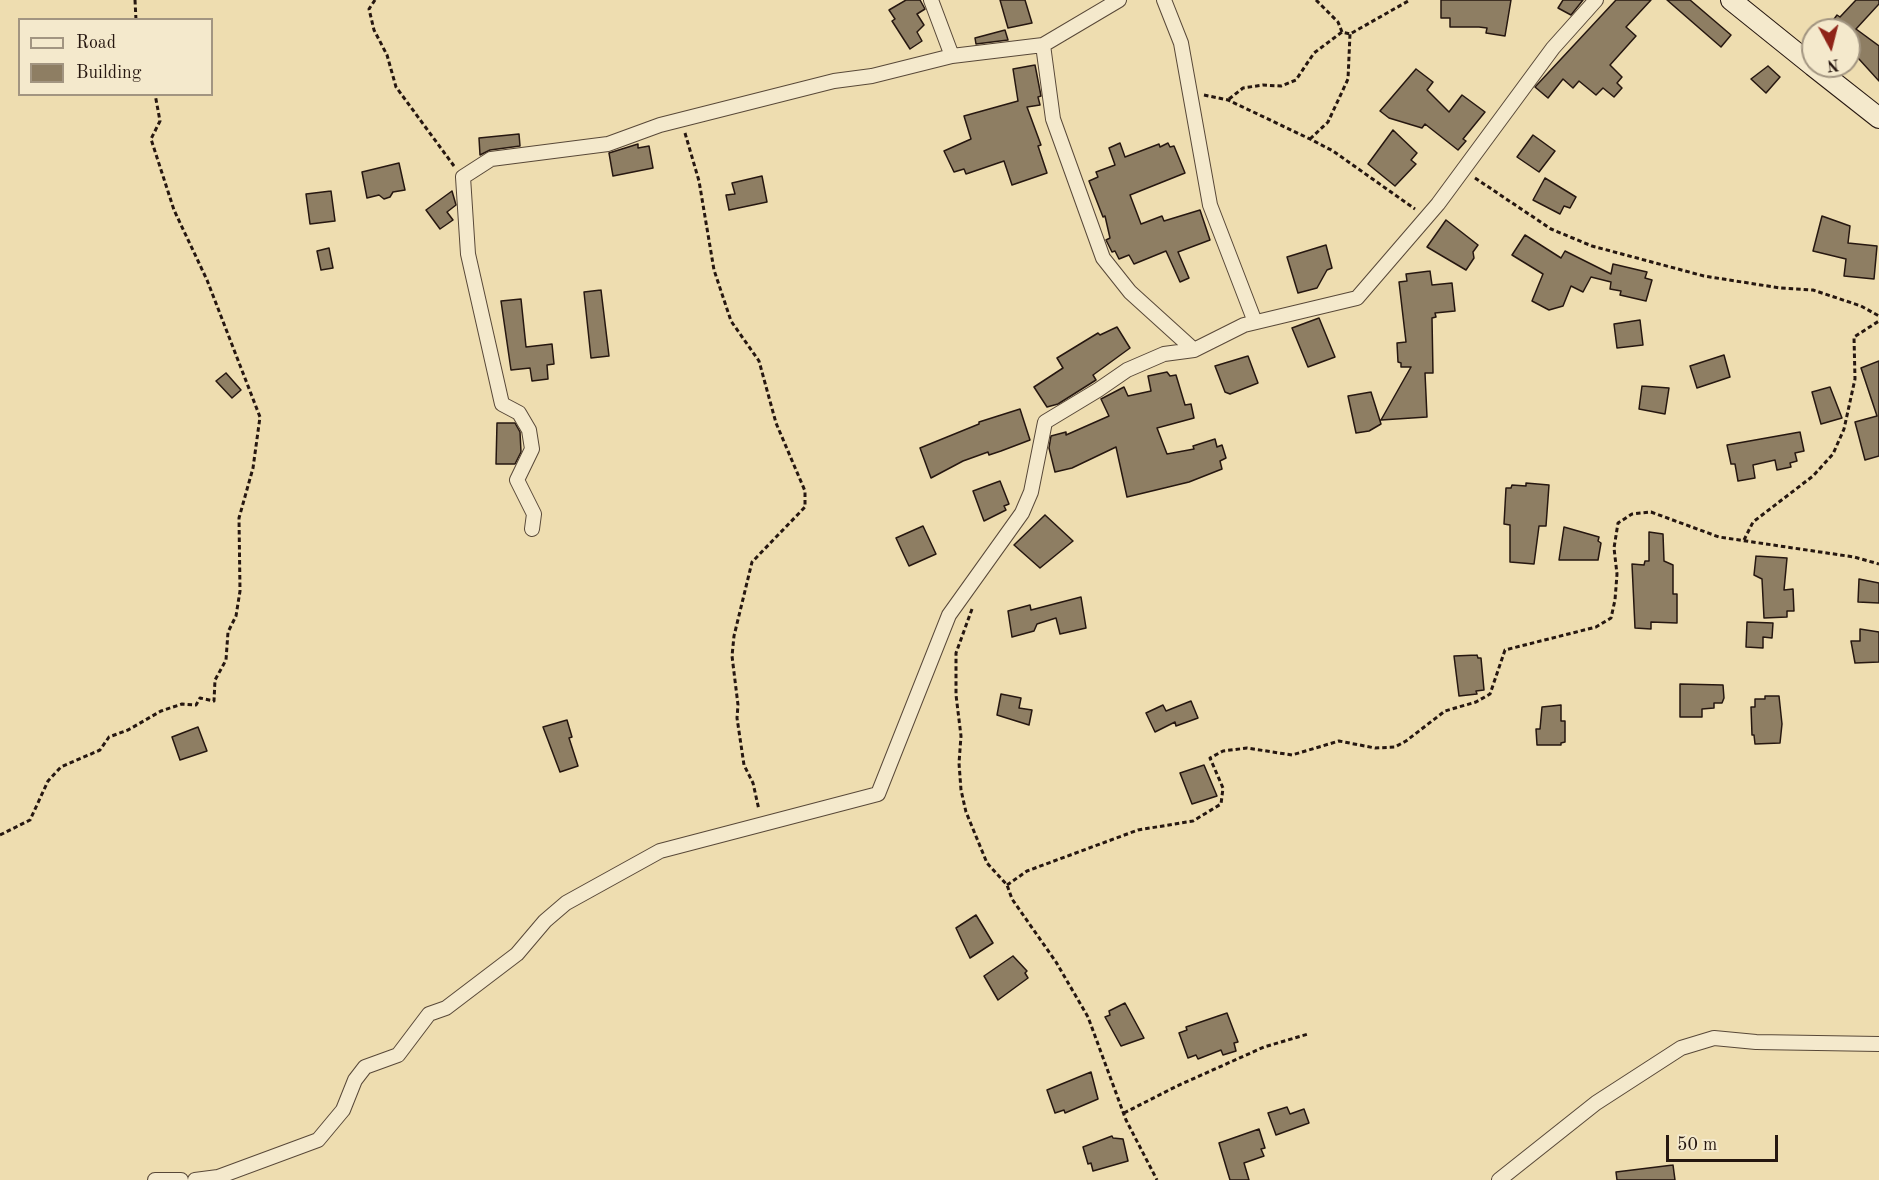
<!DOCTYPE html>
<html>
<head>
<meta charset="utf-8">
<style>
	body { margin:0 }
	#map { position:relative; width:1879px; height:1180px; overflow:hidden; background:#eeddb0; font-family:"Old Standard TT",serif }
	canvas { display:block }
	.legend { position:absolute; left:18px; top:18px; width:195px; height:78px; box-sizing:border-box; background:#f4e9cc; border:2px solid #a29581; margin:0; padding:8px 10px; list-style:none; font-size:18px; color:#261710 }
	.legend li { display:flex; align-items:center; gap:12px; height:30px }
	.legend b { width:30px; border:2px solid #a29581 }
	.north { position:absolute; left:1801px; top:18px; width:60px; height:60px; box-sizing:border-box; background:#f4e9cc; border:2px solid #a29581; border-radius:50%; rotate:173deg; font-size:16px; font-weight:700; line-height:24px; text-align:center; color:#261710 }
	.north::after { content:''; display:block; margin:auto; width:21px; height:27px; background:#8f2418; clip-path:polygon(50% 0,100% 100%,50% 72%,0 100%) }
	.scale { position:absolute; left:1666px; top:1135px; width:112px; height:27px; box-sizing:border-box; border:3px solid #261710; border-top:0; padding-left:8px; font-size:18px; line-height:21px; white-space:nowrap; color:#261710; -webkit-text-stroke:4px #f4e9cc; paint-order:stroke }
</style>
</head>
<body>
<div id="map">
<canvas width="1879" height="1180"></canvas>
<ul class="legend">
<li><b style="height:8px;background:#f4e9cc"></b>Road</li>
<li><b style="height:16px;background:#8e7e63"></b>Building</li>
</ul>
<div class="north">N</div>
<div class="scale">50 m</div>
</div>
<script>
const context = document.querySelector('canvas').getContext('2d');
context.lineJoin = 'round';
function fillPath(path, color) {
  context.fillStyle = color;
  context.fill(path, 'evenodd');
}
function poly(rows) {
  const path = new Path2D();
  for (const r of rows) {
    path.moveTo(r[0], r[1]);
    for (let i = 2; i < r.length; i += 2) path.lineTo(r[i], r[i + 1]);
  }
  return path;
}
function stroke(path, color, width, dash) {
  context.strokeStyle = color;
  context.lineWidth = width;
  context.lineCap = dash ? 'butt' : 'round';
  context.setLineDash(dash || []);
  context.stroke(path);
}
const building = poly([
	[906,0,920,0,925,9,917,14,924,25,917,32,922,41,910,49,892,21,895,19,889,10,906,0],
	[1000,0,1025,0,1032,23,1008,28,1000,0],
	[1441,0,1511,0,1505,36,1486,33,1487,28,1479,27,1450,27,1450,18,1441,18,1441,0],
	[1563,0,1583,0,1571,15,1558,8,1563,0],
	[1616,0,1651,0,1626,27,1636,36,1610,65,1622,77,1617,83,1622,88,1614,97,1603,88,1596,95,1579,81,1573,88,1563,79,1548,98,1535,87,1616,0],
	[1667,0,1690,0,1731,35,1721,47,1667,0],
	[1856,0,1879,0,1879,4,1856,29,1879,46,1879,81,1849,48,1849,30,1826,30,1837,15,1840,17,1856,0],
	[1005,30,1008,40,976,44,975,38,1005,30],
	[1035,65,1041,96,1038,97,1040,105,1027,107,1041,145,1038,146,1047,173,1012,185,1004,161,966,174,964,169,954,172,944,151,971,139,964,116,1018,101,1013,69,1035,65],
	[1768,66,1780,77,1766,93,1751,79,1768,66],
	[1416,69,1433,82,1427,90,1449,112,1462,95,1485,112,1463,139,1466,141,1458,150,1425,124,1422,128,1389,118,1380,111,1416,69],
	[1393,130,1417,153,1411,160,1416,164,1395,186,1368,164,1393,130],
	[519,134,520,146,490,150,480,155,479,138,519,134],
	[1533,135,1555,151,1539,172,1517,157,1533,135],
	[1120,143,1125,157,1159,144,1160,147,1168,143,1170,147,1174,146,1185,173,1130,195,1141,224,1162,216,1164,221,1200,210,1210,240,1178,252,1189,278,1180,282,1166,251,1134,264,1129,255,1119,259,1115,251,1112,252,1106,240,1110,238,1105,216,1103,217,1089,181,1098,177,1096,172,1115,165,1109,148,1120,143],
	[638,144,638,148,649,146,653,168,613,176,609,153,638,144],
	[399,163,405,190,393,192,390,197,384,199,379,195,367,198,362,172,399,163],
	[762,176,767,202,729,210,726,195,735,194,732,183,762,176],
	[1545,178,1576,197,1570,208,1564,206,1560,214,1533,200,1545,178],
	[331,191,335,221,310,224,306,194,331,191],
	[452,191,456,205,447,212,453,220,440,229,426,210,452,191],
	[1822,216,1850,226,1848,243,1877,246,1874,279,1844,276,1846,259,1813,251,1822,216],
	[1446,220,1478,245,1473,252,1474,258,1466,270,1427,247,1446,220],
	[1525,235,1561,258,1565,251,1611,274,1613,264,1647,272,1645,278,1652,280,1646,301,1620,295,1621,291,1610,289,1611,282,1591,277,1583,292,1571,286,1563,306,1549,310,1532,301,1543,274,1512,255,1525,235],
	[1326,245,1332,268,1327,270,1317,288,1298,293,1287,257,1326,245],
	[329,248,333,268,321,270,317,251,329,248],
	[1430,271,1432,285,1452,283,1455,311,1435,313,1436,317,1432,318,1433,373,1425,373,1427,417,1381,420,1411,367,1401,367,1401,363,1398,362,1397,343,1406,342,1399,282,1407,281,1406,274,1430,271],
	[601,290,609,356,591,358,584,292,601,290],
	[521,299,526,347,552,344,554,364,547,365,548,379,532,381,530,368,511,370,501,301,521,299],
	[1319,318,1335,357,1308,367,1292,328,1319,318],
	[1640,320,1643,345,1617,348,1614,324,1640,320],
	[1117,327,1130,348,1093,375,1096,380,1058,404,1047,407,1034,387,1063,368,1057,358,1098,333,1100,335,1117,327],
	[1724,355,1730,377,1697,388,1690,366,1724,355],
	[1248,356,1258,383,1230,394,1225,392,1215,366,1248,356],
	[1879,361,1879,456,1865,460,1855,422,1877,416,1861,368,1879,361],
	[1167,372,1170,376,1176,375,1185,405,1191,404,1194,418,1157,428,1167,454,1194,449,1193,446,1215,439,1217,447,1222,445,1226,458,1220,461,1222,469,1189,482,1127,497,1116,447,1072,468,1055,472,1049,448,1051,436,1066,432,1066,435,1109,416,1101,399,1124,387,1128,396,1151,391,1148,376,1167,372],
	[226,373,241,390,232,398,216,381,226,373],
	[1642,386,1669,388,1665,414,1639,409,1642,386],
	[1830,387,1842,418,1821,424,1812,392,1830,387],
	[1371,392,1381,424,1369,431,1356,433,1348,396,1371,392],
	[1020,409,1030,440,1001,451,989,455,988,452,963,461,931,478,920,448,979,424,979,422,1020,409],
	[497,423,515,423,520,432,521,452,515,464,496,464,497,423],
	[1800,432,1804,451,1795,453,1797,461,1790,463,1791,467,1777,470,1775,460,1753,465,1755,478,1738,481,1735,464,1731,464,1727,445,1800,432],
	[1000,481,1009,504,1004,506,1006,510,984,521,973,491,1000,481],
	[1526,483,1549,485,1546,526,1539,526,1534,564,1510,562,1510,525,1504,524,1506,488,1511,488,1512,485,1526,486,1526,483],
	[1045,515,1073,541,1040,568,1014,545,1045,515],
	[923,526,936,554,909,566,896,538,923,526],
	[1564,527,1599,537,1598,541,1601,543,1598,560,1559,560,1564,527],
	[1649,532,1663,534,1664,561,1673,565,1673,594,1677,594,1677,623,1651,622,1651,629,1635,628,1632,564,1644,565,1645,561,1649,561,1649,532],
	[1756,556,1787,558,1784,590,1793,589,1794,611,1787,611,1787,617,1764,618,1762,579,1754,575,1756,556],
	[1859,579,1879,583,1879,603,1858,602,1859,579],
	[1081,597,1086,628,1060,634,1056,618,1037,624,1034,631,1012,637,1008,611,1030,605,1031,610,1081,597],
	[1747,622,1773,623,1772,638,1763,637,1763,648,1746,647,1747,622],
	[1860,629,1879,632,1879,662,1855,663,1851,641,1860,641,1860,629],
	[1477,655,1478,658,1481,658,1484,690,1476,691,1477,694,1459,696,1454,656,1477,655],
	[1680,684,1723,685,1724,698,1722,703,1714,703,1714,708,1702,709,1702,717,1680,717,1680,684],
	[1001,694,1021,698,1019,708,1032,710,1029,725,997,715,1001,694],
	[1765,696,1779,696,1782,724,1780,743,1755,744,1754,735,1752,735,1751,707,1755,707,1755,699,1765,699,1765,696],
	[1191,701,1198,718,1176,726,1175,722,1155,732,1146,713,1163,705,1166,711,1191,701],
	[1561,705,1561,721,1565,721,1565,742,1561,743,1561,745,1537,745,1536,729,1540,729,1542,707,1561,705],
	[567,720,572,737,569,738,578,766,560,772,543,727,567,720],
	[198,727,207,751,180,760,172,737,198,727],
	[1204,765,1217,796,1192,804,1180,773,1204,765],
	[976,915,993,943,970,958,956,928,976,915],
	[1013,956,1027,971,1025,973,1028,978,998,1000,984,976,1013,956],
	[1125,1003,1144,1038,1121,1046,1105,1017,1110,1015,1109,1011,1125,1003],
	[1227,1013,1238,1042,1234,1043,1236,1051,1223,1055,1221,1050,1198,1059,1196,1055,1188,1058,1179,1033,1187,1030,1186,1027,1227,1013],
	[1091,1072,1098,1099,1065,1113,1064,1110,1055,1113,1047,1090,1091,1072],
	[1287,1107,1290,1114,1304,1109,1309,1123,1276,1135,1268,1113,1287,1107],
	[1259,1129,1265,1148,1261,1149,1264,1156,1244,1163,1249,1180,1230,1180,1219,1143,1259,1129],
	[1112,1136,1113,1138,1123,1139,1128,1161,1093,1171,1091,1163,1088,1164,1083,1147,1112,1136],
	[1673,1165,1675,1180,1617,1180,1616,1172,1673,1165]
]);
const path = poly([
	[135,0,136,20],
	[375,0,369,9,374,30,387,55,396,87,454,166],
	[1316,0,1338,22,1342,32],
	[1204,95,1228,100,1310,139,1333,151,1415,209],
	[1229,99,1243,88,1263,85,1281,86,1296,80,1314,53,1342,32,1350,34,1410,0],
	[685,133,699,181,714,270,731,321,759,361,776,423,805,491,805,507,752,562,734,636,732,656,738,705,737,718,744,765,753,783,759,810],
	[1310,139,1328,122,1348,79,1350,34],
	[1475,178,1551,229,1592,246,1704,276,1780,288,1813,290,1861,306,1879,316],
	[1744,540,1753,522,1813,476,1833,454,1844,429,1855,379,1854,337,1879,321],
	[972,609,956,653,956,695,961,736,959,763,961,790,966,812,987,863,1007,885,1012,899,1056,962,1088,1017,1126,1120,1157,1180],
	[0,835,30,820,48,781,61,767,100,750,109,737,128,730,161,711,182,704,196,705,200,698,214,701,215,680,226,660,228,632,236,616,240,591,239,518,253,468,260,417,207,280,174,210,151,139,160,121,155,94],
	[1007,885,1027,871,1138,830,1193,821,1221,804,1223,788,1210,758,1223,751,1247,748,1292,755,1339,741,1375,748,1395,747,1406,741,1445,711,1476,702,1490,694,1505,650,1596,627,1611,618,1615,600,1617,574,1614,548,1618,523,1632,514,1651,512,1719,537,1854,557,1879,564],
	[1124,1113,1177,1086,1264,1047,1308,1034]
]);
const minor = poly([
	[931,0,952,56],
	[1164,0,1181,43,1210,205,1255,322],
	[1043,45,1053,119,1103,258,1130,292,1194,350],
	[532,529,534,514,517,480,532,449,529,430,519,413,502,404,468,254,463,177,491,159,608,144,660,125,834,81,872,76,952,56,1043,45,1119,0],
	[155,1180,181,1180],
	[195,1180,218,1177,318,1140,343,1110,355,1080,365,1067,398,1055,429,1014,446,1008,517,954,545,921,566,903,660,851,878,794,949,615,1022,513,1031,492,1045,422,1098,390,1127,370,1164,354,1194,350,1244,325,1357,298,1438,204,1553,48,1596,0],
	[1499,1180,1596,1103,1681,1048,1714,1038,1756,1042,1879,1044]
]);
const secondary = poly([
	[1731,0,1813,66],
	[1813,66,1879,118]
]);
fillPath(building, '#8e7e63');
stroke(building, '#261710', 1.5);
stroke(minor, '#584838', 16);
stroke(secondary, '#261710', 22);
stroke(path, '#261710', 3, [4.5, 3]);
stroke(minor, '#f4e9cc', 14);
stroke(secondary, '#f4e9cc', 20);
</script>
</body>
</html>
